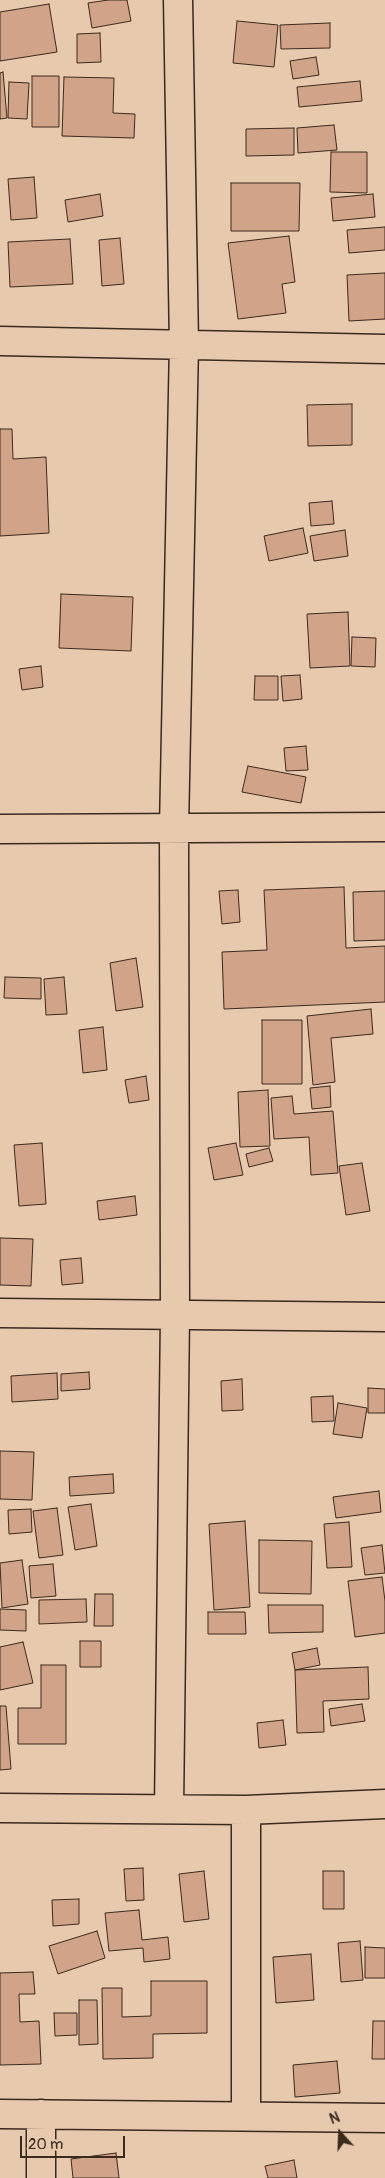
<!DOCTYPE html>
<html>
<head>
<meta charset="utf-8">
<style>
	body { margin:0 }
	#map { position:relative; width:385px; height:2178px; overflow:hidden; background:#e7c9ae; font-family:Pangolin,sans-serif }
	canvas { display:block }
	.north { position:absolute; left:315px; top:2108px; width:50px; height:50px; -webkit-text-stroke:4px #e7c9ae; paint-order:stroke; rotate:340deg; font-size:14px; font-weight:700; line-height:20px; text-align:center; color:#3b2a1e }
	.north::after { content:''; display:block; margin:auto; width:18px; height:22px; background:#3b2a1e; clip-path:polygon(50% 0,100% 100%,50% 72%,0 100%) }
	.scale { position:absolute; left:20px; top:2136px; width:105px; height:22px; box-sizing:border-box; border:2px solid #3b2a1e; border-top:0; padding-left:6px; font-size:15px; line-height:18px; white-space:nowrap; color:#3b2a1e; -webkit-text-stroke:4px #e7c9ae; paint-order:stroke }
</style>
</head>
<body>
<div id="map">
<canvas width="385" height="2178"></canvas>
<div class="north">N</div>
<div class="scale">20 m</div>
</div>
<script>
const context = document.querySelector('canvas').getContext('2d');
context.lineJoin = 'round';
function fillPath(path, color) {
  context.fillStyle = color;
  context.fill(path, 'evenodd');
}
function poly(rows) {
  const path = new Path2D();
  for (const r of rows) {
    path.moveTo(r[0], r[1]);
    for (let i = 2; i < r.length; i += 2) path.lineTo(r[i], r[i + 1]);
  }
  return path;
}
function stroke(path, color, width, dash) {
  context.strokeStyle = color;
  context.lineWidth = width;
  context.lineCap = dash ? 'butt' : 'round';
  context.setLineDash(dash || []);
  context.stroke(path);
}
const building = poly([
	[108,0,127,0,131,21,92,28,88,3,108,0],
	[49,4,57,52,0,61,0,12,49,4],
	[237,21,278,25,274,67,233,63,237,21],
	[330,23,330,48,281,49,280,25,330,23],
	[100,33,101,62,77,63,77,34,100,33],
	[316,57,319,75,293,79,290,61,316,57],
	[3,72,7,118,0,119,0,73,3,72],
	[32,76,59,76,59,127,32,127,32,76],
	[64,77,114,78,113,113,135,114,134,138,62,136,64,77],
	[360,81,362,101,299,107,297,87,360,81],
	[9,82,29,83,27,119,8,118,9,82],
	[334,125,337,150,298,153,297,128,334,125],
	[294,128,294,155,246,156,246,129,294,128],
	[331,152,367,152,367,193,330,192,331,152],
	[34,177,37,218,11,220,8,179,34,177],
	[231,183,300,183,299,231,231,231,231,183],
	[100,194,103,216,68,222,65,200,100,194],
	[373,194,375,217,333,221,331,198,373,194],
	[385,227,385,250,349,253,347,230,385,227],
	[289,236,295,282,282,284,286,313,238,319,228,243,289,236],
	[120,238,124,284,102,286,99,240,120,238],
	[70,239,73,284,10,287,8,242,70,239],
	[385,273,385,319,349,321,347,275,385,273],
	[352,404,352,445,308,446,307,405,352,404],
	[0,429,12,429,13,459,46,457,49,533,0,536,0,429],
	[332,501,334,524,311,526,309,503,332,501],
	[303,528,308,553,269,561,264,536,303,528],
	[345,530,348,556,314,561,310,536,345,530],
	[61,594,133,597,131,651,59,648,61,594],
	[348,612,350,666,310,668,307,614,348,612],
	[352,637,376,638,375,667,351,666,352,637],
	[41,666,43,687,22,690,19,669,41,666],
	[300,675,302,699,283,701,281,676,300,675],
	[255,676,278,676,278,700,254,700,255,676],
	[306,746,308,770,286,771,284,748,306,746],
	[248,766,306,777,301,803,242,792,248,766],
	[344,887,346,948,385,946,385,1002,224,1009,222,952,267,950,264,890,344,887],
	[238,890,240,922,222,924,219,891,238,890],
	[385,891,385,940,354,941,353,892,385,891],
	[136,958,143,1007,116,1011,110,963,136,958],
	[5,977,41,978,41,999,4,998,5,977],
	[64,977,67,1014,46,1015,44,979,64,977],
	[371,1009,373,1034,331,1038,335,1082,313,1085,307,1016,371,1009],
	[262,1020,302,1020,302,1084,262,1084,262,1020],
	[103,1027,107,1070,83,1073,79,1030,103,1027],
	[146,1076,149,1100,129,1103,125,1080,146,1076],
	[330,1086,331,1107,312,1109,310,1088,330,1086],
	[268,1090,270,1146,240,1147,238,1092,268,1090],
	[292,1096,294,1114,333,1111,338,1173,311,1175,309,1137,274,1139,271,1098,292,1096],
	[42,1143,46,1204,19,1206,14,1145,42,1143],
	[236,1143,243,1175,214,1180,208,1148,236,1143],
	[269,1148,273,1161,249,1167,246,1154,269,1148],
	[362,1163,370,1211,346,1215,339,1166,362,1163],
	[135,1196,137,1215,99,1220,97,1201,135,1196],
	[0,1238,33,1239,31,1286,0,1285,0,1238],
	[81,1258,83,1283,62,1285,60,1260,81,1258],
	[89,1372,90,1389,61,1391,61,1374,89,1372],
	[57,1373,58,1399,12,1402,11,1376,57,1373],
	[242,1379,243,1410,222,1411,221,1381,242,1379],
	[368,1388,385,1389,385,1413,368,1413,368,1388],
	[333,1396,334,1421,312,1422,311,1397,333,1396],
	[338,1403,367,1408,362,1438,333,1434,338,1403],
	[0,1451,34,1452,32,1500,0,1499,0,1451],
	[113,1474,114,1493,70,1496,69,1477,113,1474],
	[379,1491,381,1512,336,1518,333,1497,379,1491],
	[91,1504,97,1546,75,1550,68,1507,91,1504],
	[57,1508,63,1555,39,1558,33,1511,57,1508],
	[31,1509,32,1532,9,1534,8,1510,31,1509],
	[245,1521,250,1607,214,1610,209,1524,245,1521],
	[349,1522,352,1567,327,1568,324,1524,349,1522],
	[259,1540,312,1541,311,1594,259,1593,259,1540],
	[382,1545,385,1573,365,1575,361,1548,382,1545],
	[22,1560,28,1604,2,1608,0,1563,22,1560],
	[53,1564,56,1596,31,1598,29,1566,53,1564],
	[382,1577,385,1601,385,1633,355,1637,348,1581,382,1577],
	[95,1594,113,1594,113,1626,94,1626,95,1594],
	[86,1599,87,1622,39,1624,39,1600,86,1599],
	[268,1605,323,1605,323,1632,269,1633,268,1605],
	[0,1609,26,1610,26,1631,0,1630,0,1609],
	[208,1612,245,1612,246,1634,208,1634,208,1612],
	[80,1641,101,1641,101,1667,80,1667,80,1641],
	[23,1642,33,1683,0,1690,0,1647,23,1642],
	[317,1648,320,1665,295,1670,292,1653,317,1648],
	[41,1665,66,1665,66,1744,18,1744,18,1708,41,1708,41,1665],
	[368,1667,369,1699,323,1701,324,1732,297,1733,295,1670,368,1667],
	[362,1704,365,1721,331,1726,329,1709,362,1704],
	[0,1706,6,1706,11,1769,0,1770,0,1706],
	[283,1720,286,1745,259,1748,257,1723,283,1720],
	[143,1868,144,1900,126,1901,124,1869,143,1868],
	[204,1871,209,1919,184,1922,179,1874,204,1871],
	[323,1871,344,1871,344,1909,323,1909,323,1871],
	[79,1899,79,1924,53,1926,52,1900,79,1899],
	[139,1910,142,1940,168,1937,170,1959,144,1962,143,1948,109,1951,105,1913,139,1910],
	[97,1931,105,1958,58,1974,49,1946,97,1931],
	[360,1941,363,1980,341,1982,338,1943,360,1941],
	[365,1947,385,1948,385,1978,365,1978,365,1947],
	[311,1954,314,2000,276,2003,273,1957,311,1954],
	[33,1972,35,1994,19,1994,20,2022,39,2021,41,2064,0,2065,0,1973,33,1972],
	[151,1981,207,1981,207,2033,153,2034,153,2058,103,2059,102,1988,122,1988,122,2017,151,2016,151,1981],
	[79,2000,97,2000,98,2044,79,2045,79,2000],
	[54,2013,77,2013,77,2035,55,2036,54,2013],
	[373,2021,385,2021,385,2059,372,2059,373,2021],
	[337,2061,340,2093,295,2097,293,2065,337,2061],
	[116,2153,119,2178,73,2178,71,2159,116,2153],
	[294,2160,297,2178,268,2178,265,2166,294,2160]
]);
const street = poly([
	[0,341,385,349],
	[0,829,385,827],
	[0,1313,385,1317],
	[0,1808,246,1810,385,1804],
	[169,1809,175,1315,174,828,184,344,178,0],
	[246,1810,246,2116],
	[0,2114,385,2118],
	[41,2114,41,2178]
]);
fillPath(building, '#d1a388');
stroke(building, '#3b2a1e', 1);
stroke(street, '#3b2a1e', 31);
stroke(street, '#e7c9ae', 28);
</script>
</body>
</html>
